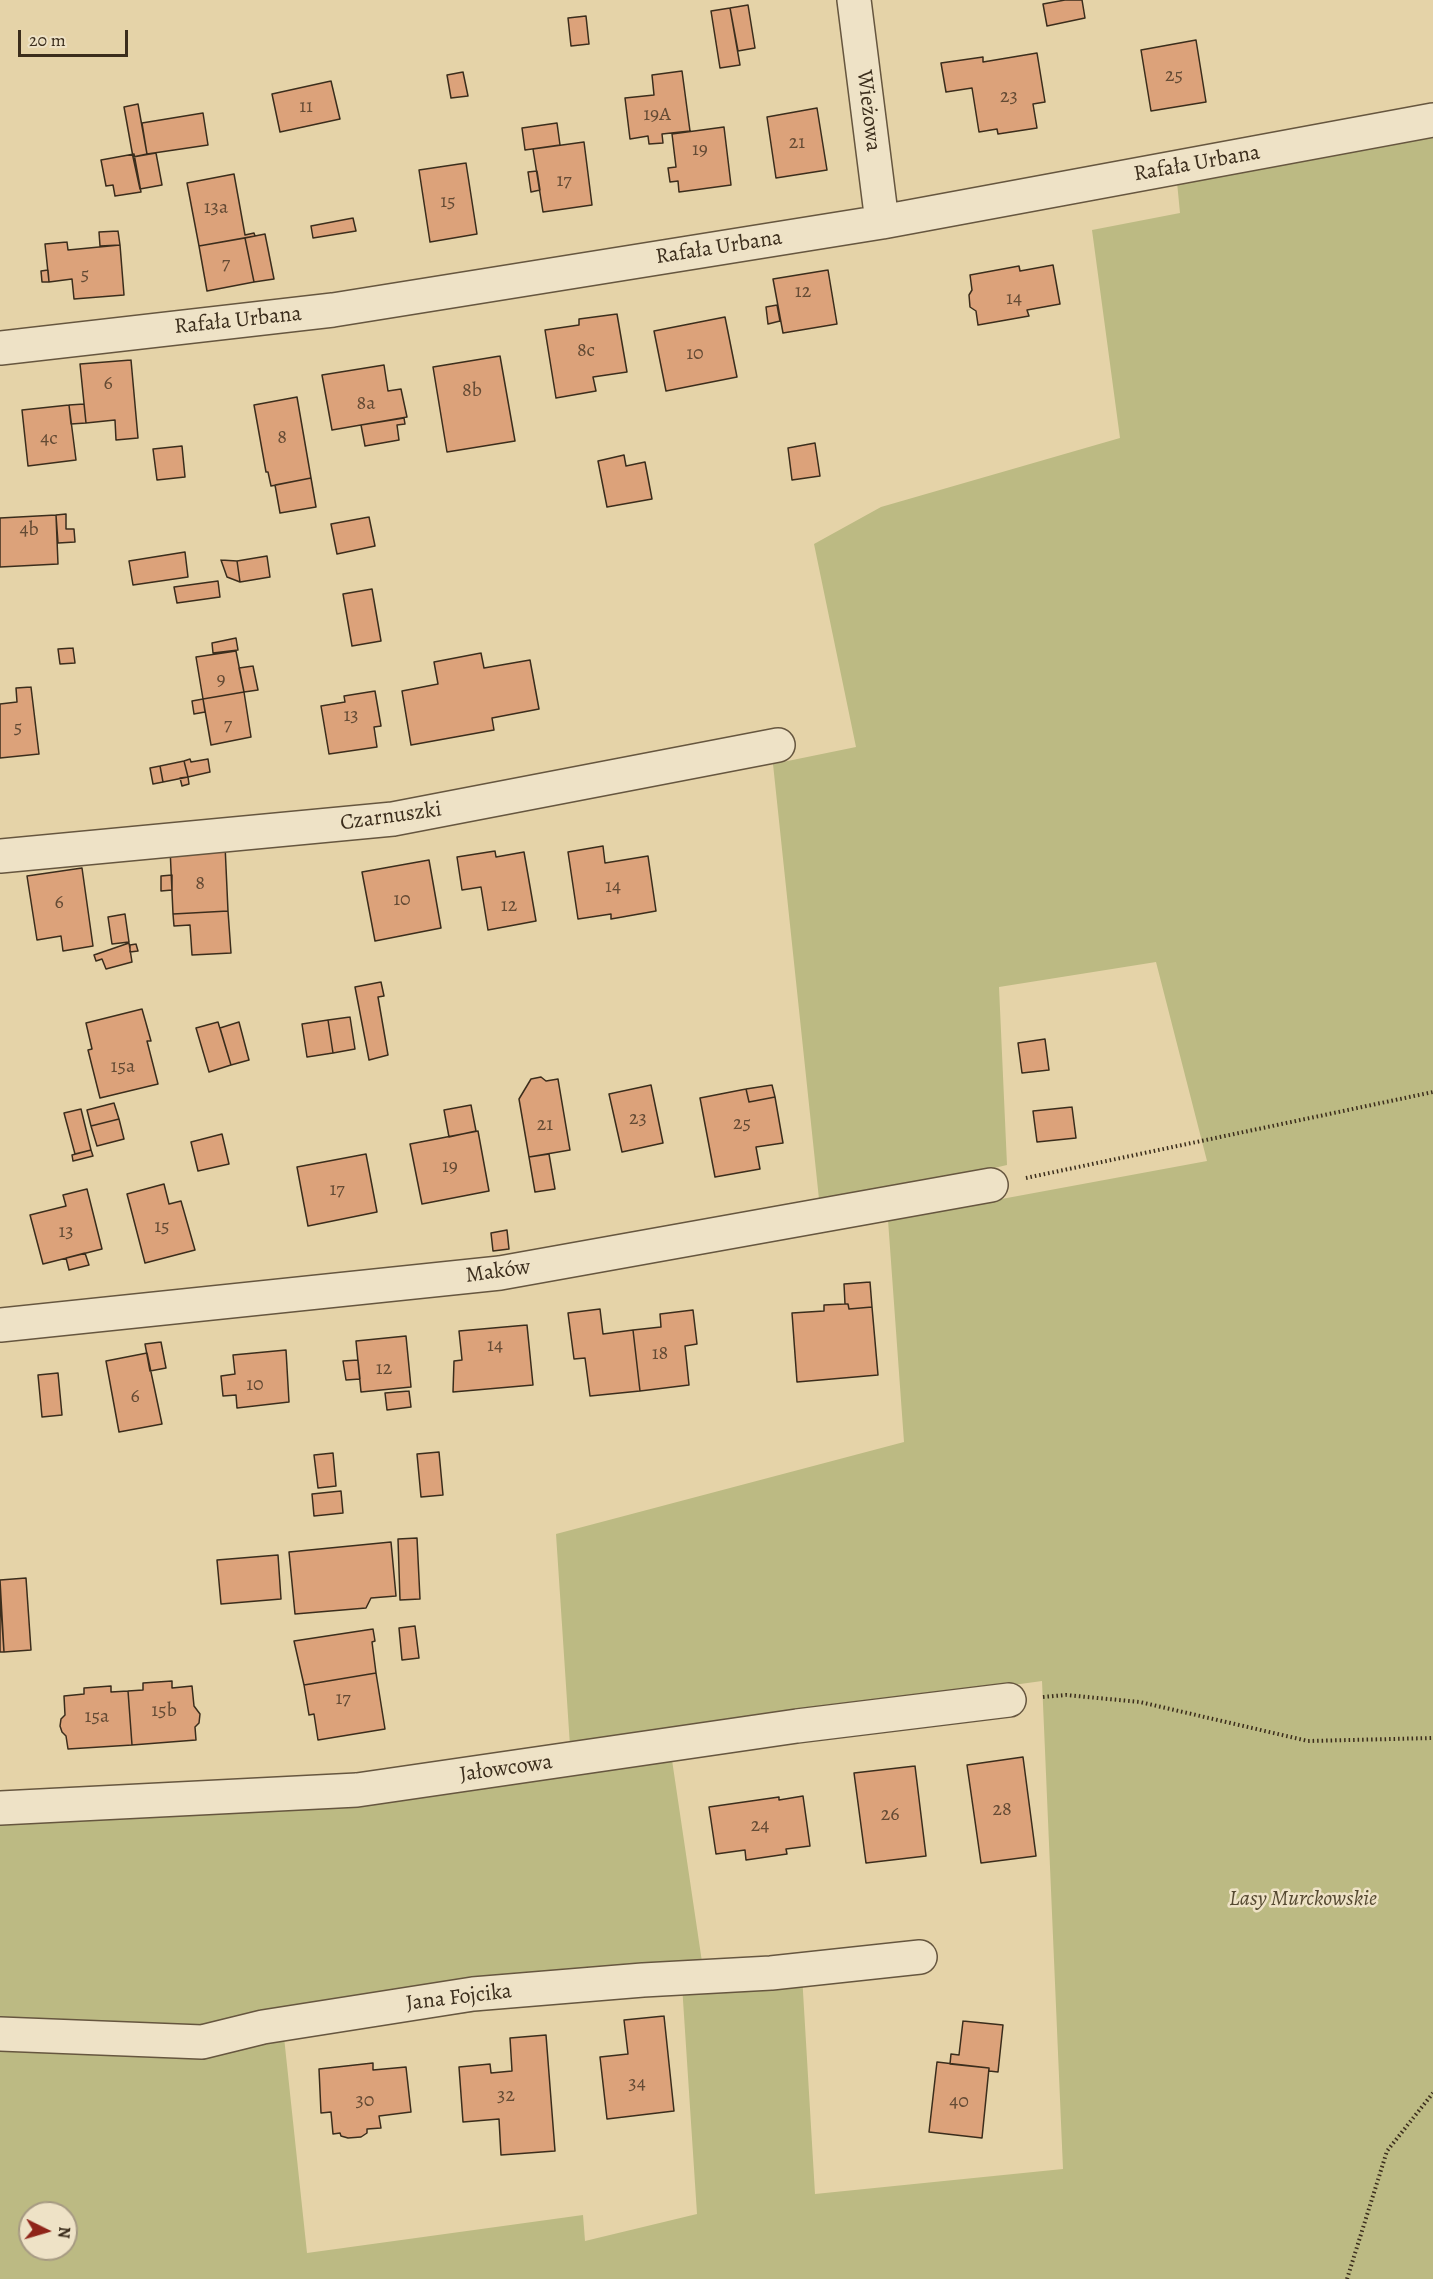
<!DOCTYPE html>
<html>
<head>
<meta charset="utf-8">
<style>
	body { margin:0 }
	#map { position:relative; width:1433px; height:2279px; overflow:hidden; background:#e5d3a8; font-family:Alegreya,serif }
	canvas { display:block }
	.north { position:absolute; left:18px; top:2201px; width:60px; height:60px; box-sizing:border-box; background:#eee2c6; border:2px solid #a69a82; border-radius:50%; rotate:95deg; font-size:16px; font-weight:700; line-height:24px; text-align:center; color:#3b2d1c }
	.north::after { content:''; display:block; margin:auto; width:21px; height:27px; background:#8f2418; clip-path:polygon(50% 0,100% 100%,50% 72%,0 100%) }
	.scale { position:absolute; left:18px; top:30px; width:110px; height:27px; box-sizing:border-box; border:3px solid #3b2d1c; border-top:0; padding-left:8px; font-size:18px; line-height:21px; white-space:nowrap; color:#3b2d1c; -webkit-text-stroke:4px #eee2c6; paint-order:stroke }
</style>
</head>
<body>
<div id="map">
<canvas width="1433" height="2279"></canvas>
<div class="north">N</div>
<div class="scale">20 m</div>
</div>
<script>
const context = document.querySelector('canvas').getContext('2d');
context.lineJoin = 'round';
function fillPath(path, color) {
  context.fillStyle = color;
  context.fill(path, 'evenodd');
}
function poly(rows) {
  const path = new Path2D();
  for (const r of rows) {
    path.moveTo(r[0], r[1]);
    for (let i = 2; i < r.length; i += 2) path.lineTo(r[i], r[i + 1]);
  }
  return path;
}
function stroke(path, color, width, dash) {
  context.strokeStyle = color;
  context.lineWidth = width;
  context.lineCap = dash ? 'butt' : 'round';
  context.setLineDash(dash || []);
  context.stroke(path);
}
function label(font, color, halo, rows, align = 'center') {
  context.font = font + ' Alegreya,serif';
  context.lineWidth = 5;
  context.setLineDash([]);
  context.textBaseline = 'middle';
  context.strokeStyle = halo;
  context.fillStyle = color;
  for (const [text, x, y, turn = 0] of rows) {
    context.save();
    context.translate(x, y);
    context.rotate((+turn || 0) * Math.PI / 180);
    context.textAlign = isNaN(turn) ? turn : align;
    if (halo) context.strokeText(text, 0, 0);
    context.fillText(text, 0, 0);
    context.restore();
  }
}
const green = poly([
	[1433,136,1433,2279,0,2279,0,1822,672,1760,702,1962,801,1958,815,2194,1063,2169,1042,1681,570,1746,556,1534,904,1442,888,1220,1207,1161,1156,962,999,987,1007,1165,886,1193,819,1199,773,764,856,747,814,544,881,507,1120,438,1092,230,1180,213,1177,182],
	[682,1985,697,2214,585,2241,583,2215,307,2253,284,2037],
	[30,2213,66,2213,66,2249,30,2249]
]);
const building = poly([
	[1065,0,1082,0,1085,18,1047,26,1043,4,1065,0],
	[748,5,755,48,738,51,730,8,748,5],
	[730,8,740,65,720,68,711,11,730,8],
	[586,16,589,44,571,46,568,18,586,16],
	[1196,40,1206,102,1151,111,1141,50,1196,40],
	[1037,53,1045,102,1033,104,1037,128,998,134,997,129,979,132,972,88,946,92,941,63,983,57,983,62,1037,53],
	[682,71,690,131,662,134,663,143,649,144,648,136,630,139,625,98,654,95,652,75,682,71],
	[463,72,468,96,451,98,447,75,463,72],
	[331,81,340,119,280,132,272,94,331,81],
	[138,104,147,154,133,157,124,107,138,104],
	[817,108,827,170,776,178,767,117,817,108],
	[203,113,208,145,147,154,142,123,203,113],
	[557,123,560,145,525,150,522,128,557,123],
	[724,127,731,185,679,192,678,181,670,182,668,168,676,167,672,134,724,127],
	[584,142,592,205,543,212,533,149,584,142],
	[156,153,162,185,140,189,133,157,156,153],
	[134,154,141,192,115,196,113,185,106,186,101,160,134,154],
	[466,163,477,234,430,242,419,170,466,163],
	[537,171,540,190,531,192,528,172,537,171],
	[234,174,245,235,254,233,255,236,199,246,187,183,234,174],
	[353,218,356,231,313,238,311,226,353,218],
	[118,231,120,245,100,246,99,232,118,231],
	[265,234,274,279,254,282,245,238,265,234],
	[245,238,254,282,207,291,199,246,245,238],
	[67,242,68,250,120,245,124,295,74,299,72,279,49,282,45,244,67,242],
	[1053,265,1060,304,1027,310,1029,316,978,325,976,311,970,307,969,295,972,290,970,275,1019,266,1020,271,1053,265],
	[48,270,49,282,42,282,41,271,48,270],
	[828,270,837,324,783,333,773,279,828,270],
	[777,305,780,321,768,324,766,307,777,305],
	[617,314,627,372,593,377,596,391,556,398,545,330,579,325,579,319,617,314],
	[725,317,737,377,666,391,654,331,725,317],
	[500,356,515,441,447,452,433,367,500,356],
	[131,360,138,438,116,440,115,420,86,423,80,364,131,360],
	[384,365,388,391,401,389,407,417,332,430,322,375,384,365],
	[297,397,311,478,271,486,268,472,266,472,254,405,297,397],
	[84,404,86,423,71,424,69,405,84,404],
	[69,405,76,460,28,466,22,410,69,405],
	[404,418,405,424,397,425,399,440,365,446,361,425,404,418],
	[815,443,820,476,792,480,788,448,815,443],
	[182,446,185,477,157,480,153,449,182,446],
	[624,455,626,466,645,462,652,499,607,507,598,461,624,455],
	[311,478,316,507,280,513,275,485,311,478],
	[66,514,66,529,74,529,75,542,58,543,56,515,66,514],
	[56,515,58,564,0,567,0,518,56,515],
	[369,517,375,546,337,554,331,524,369,517],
	[185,552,188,577,133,585,129,561,185,552],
	[267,556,270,577,240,582,237,561,267,556],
	[221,560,237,561,240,582,227,577,221,560],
	[218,581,220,597,177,603,174,587,218,581],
	[372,589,381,641,352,646,343,594,372,589],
	[236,638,238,650,213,653,212,643,236,638],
	[73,648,75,663,60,664,58,649,73,648],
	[236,651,244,692,203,699,196,657,236,651],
	[481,653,484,668,530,660,539,709,492,718,494,730,411,745,402,691,438,684,434,662,481,653],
	[253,666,258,690,244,692,239,668,253,666],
	[31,687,39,754,0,758,0,704,17,702,16,688,31,687],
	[375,691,381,726,374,727,377,747,329,754,321,706,345,702,344,696,375,691],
	[244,692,251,737,211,745,203,699,244,692],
	[203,699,205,712,194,714,192,701,203,699],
	[190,759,191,762,208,759,210,772,188,777,184,761,190,759],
	[184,761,188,777,163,782,160,766,184,761],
	[160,766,163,782,153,784,150,768,160,766],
	[188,777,189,784,182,786,180,778,188,777],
	[225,845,228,911,173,914,170,848,225,845],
	[603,846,605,863,648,856,656,911,611,919,611,914,578,919,568,852,603,846],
	[495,851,496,857,524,852,536,921,488,930,481,887,462,890,457,857,495,851],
	[429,860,441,928,375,941,362,872,429,860],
	[82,868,93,946,63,951,61,936,37,940,27,876,82,868],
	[172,875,172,890,161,891,161,876,172,875],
	[228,911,231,953,192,955,190,925,174,926,173,914,228,911],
	[125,914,129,942,112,944,108,917,125,914],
	[129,943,132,962,106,969,102,959,96,961,94,955,129,943],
	[136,944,138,951,130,952,130,945,136,944],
	[381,982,384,996,378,997,388,1055,369,1060,355,987,381,982],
	[142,1009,151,1041,147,1041,158,1084,100,1098,88,1050,92,1049,86,1023,142,1009],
	[350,1017,355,1049,333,1053,328,1020,350,1017],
	[328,1020,333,1053,307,1057,302,1024,328,1020],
	[218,1022,231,1065,209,1072,196,1028,218,1022],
	[239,1022,249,1060,231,1065,220,1028,239,1022],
	[1045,1039,1049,1070,1022,1073,1018,1043,1045,1039],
	[541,1077,546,1081,558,1079,570,1150,529,1157,519,1099,531,1079,541,1077],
	[651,1085,663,1143,622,1152,609,1094,651,1085],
	[772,1085,775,1097,749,1102,746,1089,772,1085],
	[746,1089,749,1102,775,1097,783,1143,756,1147,760,1169,715,1177,700,1098,746,1089],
	[114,1103,119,1119,91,1126,87,1110,114,1103],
	[471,1105,476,1131,449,1137,444,1110,471,1105],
	[1072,1107,1076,1138,1037,1142,1033,1111,1072,1107],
	[81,1109,91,1150,75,1154,64,1113,81,1109],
	[119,1119,124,1139,97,1146,91,1126,119,1119],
	[478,1131,489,1191,422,1204,410,1144,478,1131],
	[222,1134,229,1164,198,1171,191,1142,222,1134],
	[91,1150,93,1156,73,1161,72,1155,91,1150],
	[366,1154,377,1212,308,1226,297,1167,366,1154],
	[549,1154,555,1189,535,1192,529,1157,549,1154],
	[164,1184,169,1204,181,1201,195,1250,145,1263,127,1194,164,1184],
	[87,1189,102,1249,43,1264,30,1215,66,1206,63,1195,87,1189],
	[507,1230,509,1249,493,1251,491,1233,507,1230],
	[85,1253,89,1265,69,1270,66,1258,85,1253],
	[870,1282,872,1307,849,1309,848,1304,845,1304,844,1284,870,1282],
	[845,1304,848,1304,849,1309,872,1307,878,1375,797,1382,792,1313,824,1311,824,1305,845,1304],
	[600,1309,603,1334,633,1330,640,1391,590,1396,585,1358,574,1359,568,1313,600,1309],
	[693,1310,697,1344,685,1346,689,1385,640,1391,633,1330,661,1327,660,1314,693,1310],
	[527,1325,533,1385,453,1392,454,1361,462,1360,459,1331,527,1325],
	[406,1336,411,1387,361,1392,356,1341,406,1336],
	[161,1342,166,1368,150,1371,145,1344,161,1342],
	[286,1350,289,1402,237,1408,236,1395,223,1396,221,1376,235,1374,233,1355,286,1350],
	[147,1353,162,1424,119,1432,106,1361,147,1353],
	[358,1360,360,1379,346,1380,343,1361,358,1360],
	[58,1373,62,1415,42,1417,38,1375,58,1373],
	[409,1391,411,1407,387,1410,385,1393,409,1391],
	[439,1452,443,1495,421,1497,417,1454,439,1452],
	[333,1453,336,1486,318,1488,314,1455,333,1453],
	[341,1491,343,1513,314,1516,312,1494,341,1491],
	[417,1538,420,1599,400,1600,398,1539,417,1538],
	[391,1542,396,1596,371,1598,366,1608,295,1614,289,1552,391,1542],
	[278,1555,281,1599,221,1604,217,1560,278,1555],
	[26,1578,31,1650,4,1652,0,1580,26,1578],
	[0,1594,4,1652,0,1652,0,1594],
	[415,1626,419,1658,402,1660,399,1628,415,1626],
	[373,1629,375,1641,372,1642,376,1673,304,1685,294,1641,373,1629],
	[376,1673,385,1729,318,1740,314,1714,309,1715,304,1685,376,1673],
	[172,1681,172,1688,192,1686,194,1706,200,1714,199,1723,195,1727,196,1740,132,1745,128,1691,143,1690,143,1683,172,1681],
	[111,1686,111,1692,128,1691,132,1745,68,1749,66,1736,62,1732,60,1726,61,1719,65,1715,64,1696,84,1694,84,1688,111,1686],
	[1023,1757,1036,1856,981,1863,967,1765,1023,1757],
	[915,1766,926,1856,866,1863,854,1773,915,1766],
	[803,1796,810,1846,786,1849,787,1854,746,1860,745,1850,716,1854,709,1807,779,1797,779,1800,803,1796],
	[664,2016,674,2111,607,2119,600,2057,628,2054,624,2020,664,2016],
	[963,2021,1003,2025,998,2072,989,2071,989,2068,950,2064,951,2054,959,2055,963,2021],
	[546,2035,555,2151,501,2155,499,2119,463,2122,459,2067,490,2064,491,2073,512,2071,510,2038,546,2035],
	[937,2062,989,2068,982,2138,929,2132,937,2062],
	[373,2063,373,2070,406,2067,411,2112,379,2116,381,2128,367,2129,367,2133,361,2137,348,2138,341,2136,340,2133,333,2134,331,2112,321,2113,319,2069,373,2063]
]);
const path = poly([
	[1026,1178,1433,1092],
	[1043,1697,1066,1695,1140,1702,1308,1741,1433,1738],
	[1347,2279,1387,2151,1433,2093]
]);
const minor = poly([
	[854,0,882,222],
	[0,348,333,310,882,222,1433,120],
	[0,856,393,819,778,745],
	[0,1325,500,1273,991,1185],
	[0,1808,357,1790,797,1726,1009,1700],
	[0,2034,202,2042,263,2027,473,1994,643,1980,771,1973,920,1957]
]);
const numberNames = [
	["25",1174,76],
	["23",1009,97],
	["11",306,107],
	["19A",657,115],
	["21",797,143],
	["19",700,150],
	["17",564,181],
	["15",448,202],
	["13a",216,208],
	["7",226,264],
	["5",85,275],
	["12",803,292],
	["14",1014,299],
	["8c",586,351],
	["10",695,354],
	["6",108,384],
	["8b",472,391],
	["8a",366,404],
	["8",282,438],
	["4c",49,439],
	["4b",29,530],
	["9",221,680],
	["13",351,716],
	["7",228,725],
	["5",18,728],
	["8",200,884],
	["14",613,887],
	["10",402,900],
	["6",59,903],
	["12",509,906],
	["15a",123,1067],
	["23",638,1119],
	["25",742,1124],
	["21",545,1125],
	["19",450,1167],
	["17",337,1190],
	["15",162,1227],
	["13",66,1232],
	["14",495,1346],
	["18",660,1354],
	["12",384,1369],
	["10",255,1385],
	["6",135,1397],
	["17",343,1699],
	["15b",164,1711],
	["15a",97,1717],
	["28",1002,1810],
	["26",890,1815],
	["24",760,1826],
	["34",637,2084],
	["32",506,2096],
	["30",365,2101],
	["40",959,2102]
];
const streetNames = [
	["Wieżowa",868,111,83],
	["Rafała Urbana",1197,164,-10],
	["Rafała Urbana",719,248,-9],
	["Rafała Urbana",238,321,-6],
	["Czarnuszki",391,817,-8],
	["Maków",498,1272,-8],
	["Jałowcowa",506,1769,-8],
	["Jana Fojcika",459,1998,-7]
];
const parkNames = [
	["Lasy Murckowskie",1303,1900]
];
fillPath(green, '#bcba83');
fillPath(building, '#dca27a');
stroke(building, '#3b2d1c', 1.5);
stroke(minor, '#66563f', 36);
stroke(path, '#3b2d1c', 4, [1.5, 3]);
stroke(minor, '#eee2c6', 33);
label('20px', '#634a34', null, numberNames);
label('22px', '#3b2d1c', '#eee2c6', streetNames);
label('italic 22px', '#554931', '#eee2c6', parkNames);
</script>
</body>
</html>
